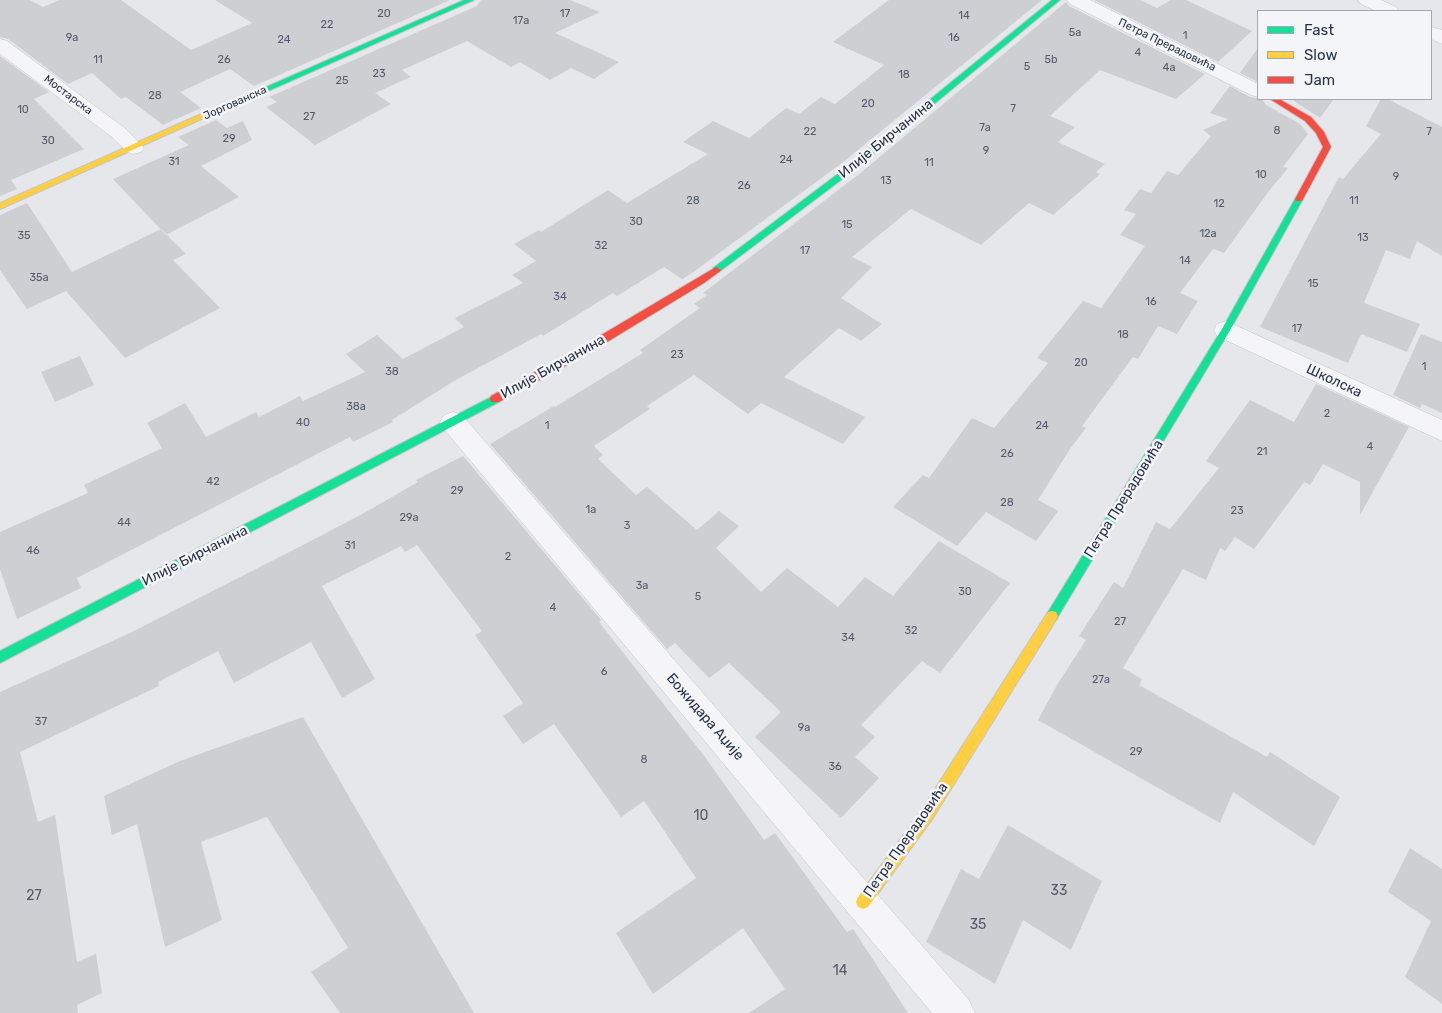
<!DOCTYPE html>
<html>
<head>
<meta charset="utf-8">
<style>
	body { margin:0 }
	#map { position:relative; width:1442px; height:1013px; overflow:hidden; background:#e6e7ea; font-family:Rubik,sans-serif }
	canvas { display:block }
	.legend { position:absolute; left:1257px; top:10px; width:175px; height:90px; box-sizing:border-box; background:#f4f5f9; border:1px solid #a3a7b1; margin:0; padding:6px 9px; list-style:none; font-size:15px; color:#2a3245 }
	.legend li { display:flex; align-items:center; gap:10px; height:25px }
	.legend b { width:25px; border:1px solid #a3a7b1 }
</style>
</head>
<body>
<div id="map">
<canvas width="1442" height="1013"></canvas>
<ul class="legend">
<li><b style="height:6px;background:#16e098"></b>Fast</li>
<li><b style="height:6px;background:#ffcf43"></b>Slow</li>
<li><b style="height:6px;background:#f24e42"></b>Jam</li>
</ul>
</div>
<script>
const context = document.querySelector('canvas').getContext('2d');
context.lineJoin = 'round';
function fillPath(path, color) {
  context.fillStyle = color;
  context.fill(path, 'evenodd');
}
function poly(rows) {
  const path = new Path2D();
  for (const r of rows) {
    path.moveTo(r[0], r[1]);
    for (let i = 2; i < r.length; i += 2) path.lineTo(r[i], r[i + 1]);
  }
  return path;
}
function stroke(path, color, width, dash) {
  context.strokeStyle = color;
  context.lineWidth = width;
  context.lineCap = dash ? 'butt' : 'round';
  context.setLineDash(dash || []);
  context.stroke(path);
}
function label(font, color, halo, rows, align = 'center') {
  context.font = font + ' Rubik,sans-serif';
  context.lineWidth = 5;
  context.setLineDash([]);
  context.textBaseline = 'middle';
  context.strokeStyle = halo;
  context.fillStyle = color;
  for (const [text, x, y, turn = 0] of rows) {
    context.save();
    context.translate(x, y);
    context.rotate((+turn || 0) * Math.PI / 180);
    context.textAlign = isNaN(turn) ? turn : align;
    if (halo) context.strokeText(text, 0, 0);
    context.fillText(text, 0, 0);
    context.restore();
  }
}
const building = poly([
	[0,0,30,0,43,7,60,0,121,0,191,50,252,23,215,0,450,0,254,86,230,69,180,92,201,108,163,125,126,97,121,99,92,73,68,84,8,39,0,37],
	[481,0,570,0,600,12,555,33,619,62,594,79,571,68,550,80,520,62,511,67,467,41,402,70,411,77,375,93,391,104,315,145,266,107,277,102,269,97,477,6],
	[889,0,1042,0,842,163,692,273,682,279,664,267,617,296,613,293,543,336,541,334,454,381,392,420,393,422,353,442,350,437,77,578,81,588,17,619,0,569,0,532,88,493,84,485,162,448,147,423,185,403,206,437,256,412,259,417,300,396,303,401,365,372,346,354,377,335,403,359,464,327,455,318,523,283,512,275,536,261,514,244,539,230,541,232,608,190,627,203,708,154,683,142,713,121,749,138,786,108,799,114,821,97,835,104,884,65,833,42],
	[1094,0,1140,0,1157,8,1171,0,1186,0,1252,31,1218,62],
	[1066,2,1069,6,1205,74,1176,99,1100,70,1050,116,1075,127,1058,142,1105,164,1096,172,1100,174,1053,215,1029,203,981,245,911,209,852,257,872,267,841,298,882,324,861,341,839,328,784,377,865,417,843,444,761,403,748,414,694,375,647,406,650,409,594,446,603,455,598,459,636,495,647,487,697,530,719,511,739,526,716,548,761,592,787,568,838,607,865,577,893,596,939,541,1010,583,940,673,922,661,861,725,875,737,855,757,879,778,841,818,755,737,781,712,729,663,709,678,675,643,667,649,490,444,554,406,555,407,643,353,640,350,700,308,694,304,707,295,703,293,858,175],
	[1258,48,1258,82,1240,73],
	[0,56,49,92,34,99,84,149,11,180,17,189,0,196],
	[1230,86,1250,97,1262,99,1266,105,1300,124,1308,134,1283,167,1288,168,1269,191,1224,253,1213,249,1180,293,1198,301,1177,334,1158,326,1138,359,1133,357,1082,426,1086,428,1070,449,1038,500,1058,511,1036,541,986,512,957,546,893,507,923,475,929,478,972,418,994,428,1048,363,1037,358,1083,301,1101,308,1145,246,1120,235,1136,214,1124,210,1140,189,1151,193,1167,171,1178,175,1211,136,1203,130,1228,119,1210,113],
	[1291,99,1334,99,1320,118],
	[1381,99,1388,99,1442,127,1442,256,1417,241,1410,259,1386,250,1364,303,1420,324,1407,352,1361,334,1348,363,1260,327,1339,177,1343,179,1381,134,1366,126],
	[216,120,227,128,243,121,252,140,201,166,239,197,166,235,113,179,189,145,178,137],
	[27,203,72,272,161,229,186,254,173,260,220,308,125,358,66,291,27,309,0,270,0,215],
	[1421,334,1442,342,1442,413,1422,404,1420,408,1393,395],
	[80,356,94,385,55,402,41,372],
	[1316,384,1409,427,1360,515,1360,482,1323,464,1310,485,1304,482,1254,549,1235,537,1225,551,1220,548,1206,580,1183,569,1123,668,1142,679,1139,685,1267,757,1270,752,1340,797,1314,846,1233,792,1220,823,1038,720,1057,685,1086,640,1079,636,1114,582,1123,588,1156,522,1170,529,1219,468,1206,461,1250,400,1294,422],
	[463,456,601,620,599,622,705,757,764,840,775,833,847,932,853,929,908,1013,749,1013,785,989,743,928,653,994,616,933,696,878,644,801,621,817,554,724,523,744,503,716,523,703,475,635,482,631,417,545,405,552,401,546,322,586,375,679,342,698,311,642,234,683,218,651,158,682,159,686,20,752,38,822,55,815,77,962,96,954,102,993,77,1005,78,1013,0,1013,0,692,130,633,307,543,364,513,418,482,416,480],
	[303,717,474,1013,340,1013,311,972,348,948,267,817,201,842,222,920,165,947,137,824,112,835,104,796,180,761],
	[1008,825,1102,881,1071,950,1023,920,995,984,926,942,961,869,979,879],
	[1410,848,1442,869,1442,1004,1405,977,1431,921,1388,892]
]);
const street = poly([
	[1067,0,1090,0,1258,84,1258,97,1251,95,1070,4,1067,0],
	[1358,0,1381,0,1396,7,1399,11,1376,11,1361,4,1358,0],
	[1431,27,1442,30,1442,44,1431,39,1431,27],
	[0,39,7,41,126,129,144,148,141,152,134,154,127,152,112,137,0,54,0,39],
	[1226,321,1442,420,1442,441,1217,336,1214,330,1217,324,1226,321],
	[453,412,462,415,969,1000,975,1013,932,1013,444,429,440,422,444,415,453,412]
]);
const fast = poly([
	[464,0,474,0,223,111,216,109,464,0],
	[1052,0,1060,0,853,171,719,272,713,272,713,268,847,167,1052,0],
	[1299,196,1303,199,1229,332,1056,620,1052,621,1048,620,1046,616,1048,612,1222,329,1295,199,1299,196],
	[495,395,500,399,499,402,0,663,0,651,495,395]
]);
const slow = poly([
	[217,107,224,109,0,209,0,203,217,107],
	[1052,611,1056,612,1058,616,1056,620,931,821,868,907,863,909,858,907,856,902,858,897,921,811,1048,612,1052,611]
]);
const jam = poly([
	[1270,99,1279,99,1311,117,1324,132,1331,147,1302,201,1296,201,1295,199,1323,147,1316,133,1305,121,1270,99],
	[716,267,721,270,719,272,704,283,589,353,499,402,491,402,490,399,491,396,581,347,716,267]
]);
const numberNames = [
	["20",384,14],
	["17",565,14],
	["14",964,16],
	["17a",521,21],
	["22",327,25],
	["5a",1075,33],
	["1",1185,36],
	["9a",72,38],
	["16",954,38],
	["24",284,40],
	["4",1138,53],
	["11",98,60],
	["26",224,60],
	["5b",1051,60],
	["5",1027,67],
	["4a",1169,68],
	["23",379,74],
	["18",904,75],
	["25",342,81],
	["28",155,96],
	["20",868,104],
	["7",1013,109],
	["10",23,110],
	["27",309,117],
	["7a",985,128],
	["8",1277,131],
	["22",810,132],
	["7",1429,132],
	["29",229,139],
	["30",48,141],
	["9",986,151],
	["24",786,160],
	["31",174,162],
	["11",929,163],
	["10",1261,175],
	["9",1396,177],
	["13",886,181],
	["26",744,186],
	["28",693,201],
	["11",1354,201],
	["12",1219,204],
	["30",636,222],
	["15",847,225],
	["12a",1208,234],
	["35",24,236],
	["13",1363,238],
	["32",601,246],
	["17",805,251],
	["14",1185,261],
	["35a",39,278],
	["15",1313,284],
	["34",560,297],
	["16",1151,302],
	["17",1297,329],
	["18",1123,335],
	["23",677,355],
	["20",1081,363],
	["1",1424,367],
	["38",392,372],
	["38a",356,407],
	["2",1327,414],
	["40",303,423],
	["1",547,426],
	["24",1042,426],
	["4",1370,447],
	["21",1262,452],
	["26",1007,454],
	["42",213,482],
	["29",457,491],
	["28",1007,503],
	["1a",591,510],
	["23",1237,511],
	["29a",409,518],
	["44",124,523],
	["3",627,526],
	["31",350,546],
	["46",33,551],
	["2",508,557],
	["3a",642,586],
	["30",965,592],
	["5",698,597],
	["4",553,608],
	["27",1120,622],
	["32",911,631],
	["34",848,638],
	["6",604,672],
	["27a",1101,680],
	["37",41,722],
	["9a",804,728],
	["29",1136,752],
	["8",644,760],
	["36",835,767]
];
const farStreetnames = [
	["Петра Прерадовића",1167,45,26],
	["Мостарска",68,95,37],
	["Јоргованска",235,103,-24]
];
const streetNames = [
	["Илије Бирчанина",886,139,-39],
	["Илије Бирчанина",553,367,-29],
	["Школска",1334,381,25],
	["Петра Прерадовића",1124,499,-58],
	["Илије Бирчанина",195,556,-27],
	["Божидара Аџије",705,717,49],
	["Петра Прерадовића",906,840,-55]
];
const nearNumbernames = [
	["10",701,816],
	["33",1059,891],
	["27",34,896],
	["35",978,925],
	["14",840,971]
];
fillPath(building, '#cecfd3');
stroke(street, '#c4c5c8', 1);
stroke(fast, '#c4c5c8', 2);
stroke(slow, '#c4c5c8', 2);
stroke(jam, '#c4c5c8', 2);
fillPath(street, '#f5f5f7');
fillPath(fast, '#16e098');
fillPath(slow, '#ffcf43');
fillPath(jam, '#f24e42');
label('11px', '#545a69', null, numberNames);
label('11px', '#2a3245', '#f4f5f9', farStreetnames);
label('14px', '#2a3245', '#f4f5f9', streetNames);
label('14px', '#545a69', null, nearNumbernames);
</script>
</body>
</html>
